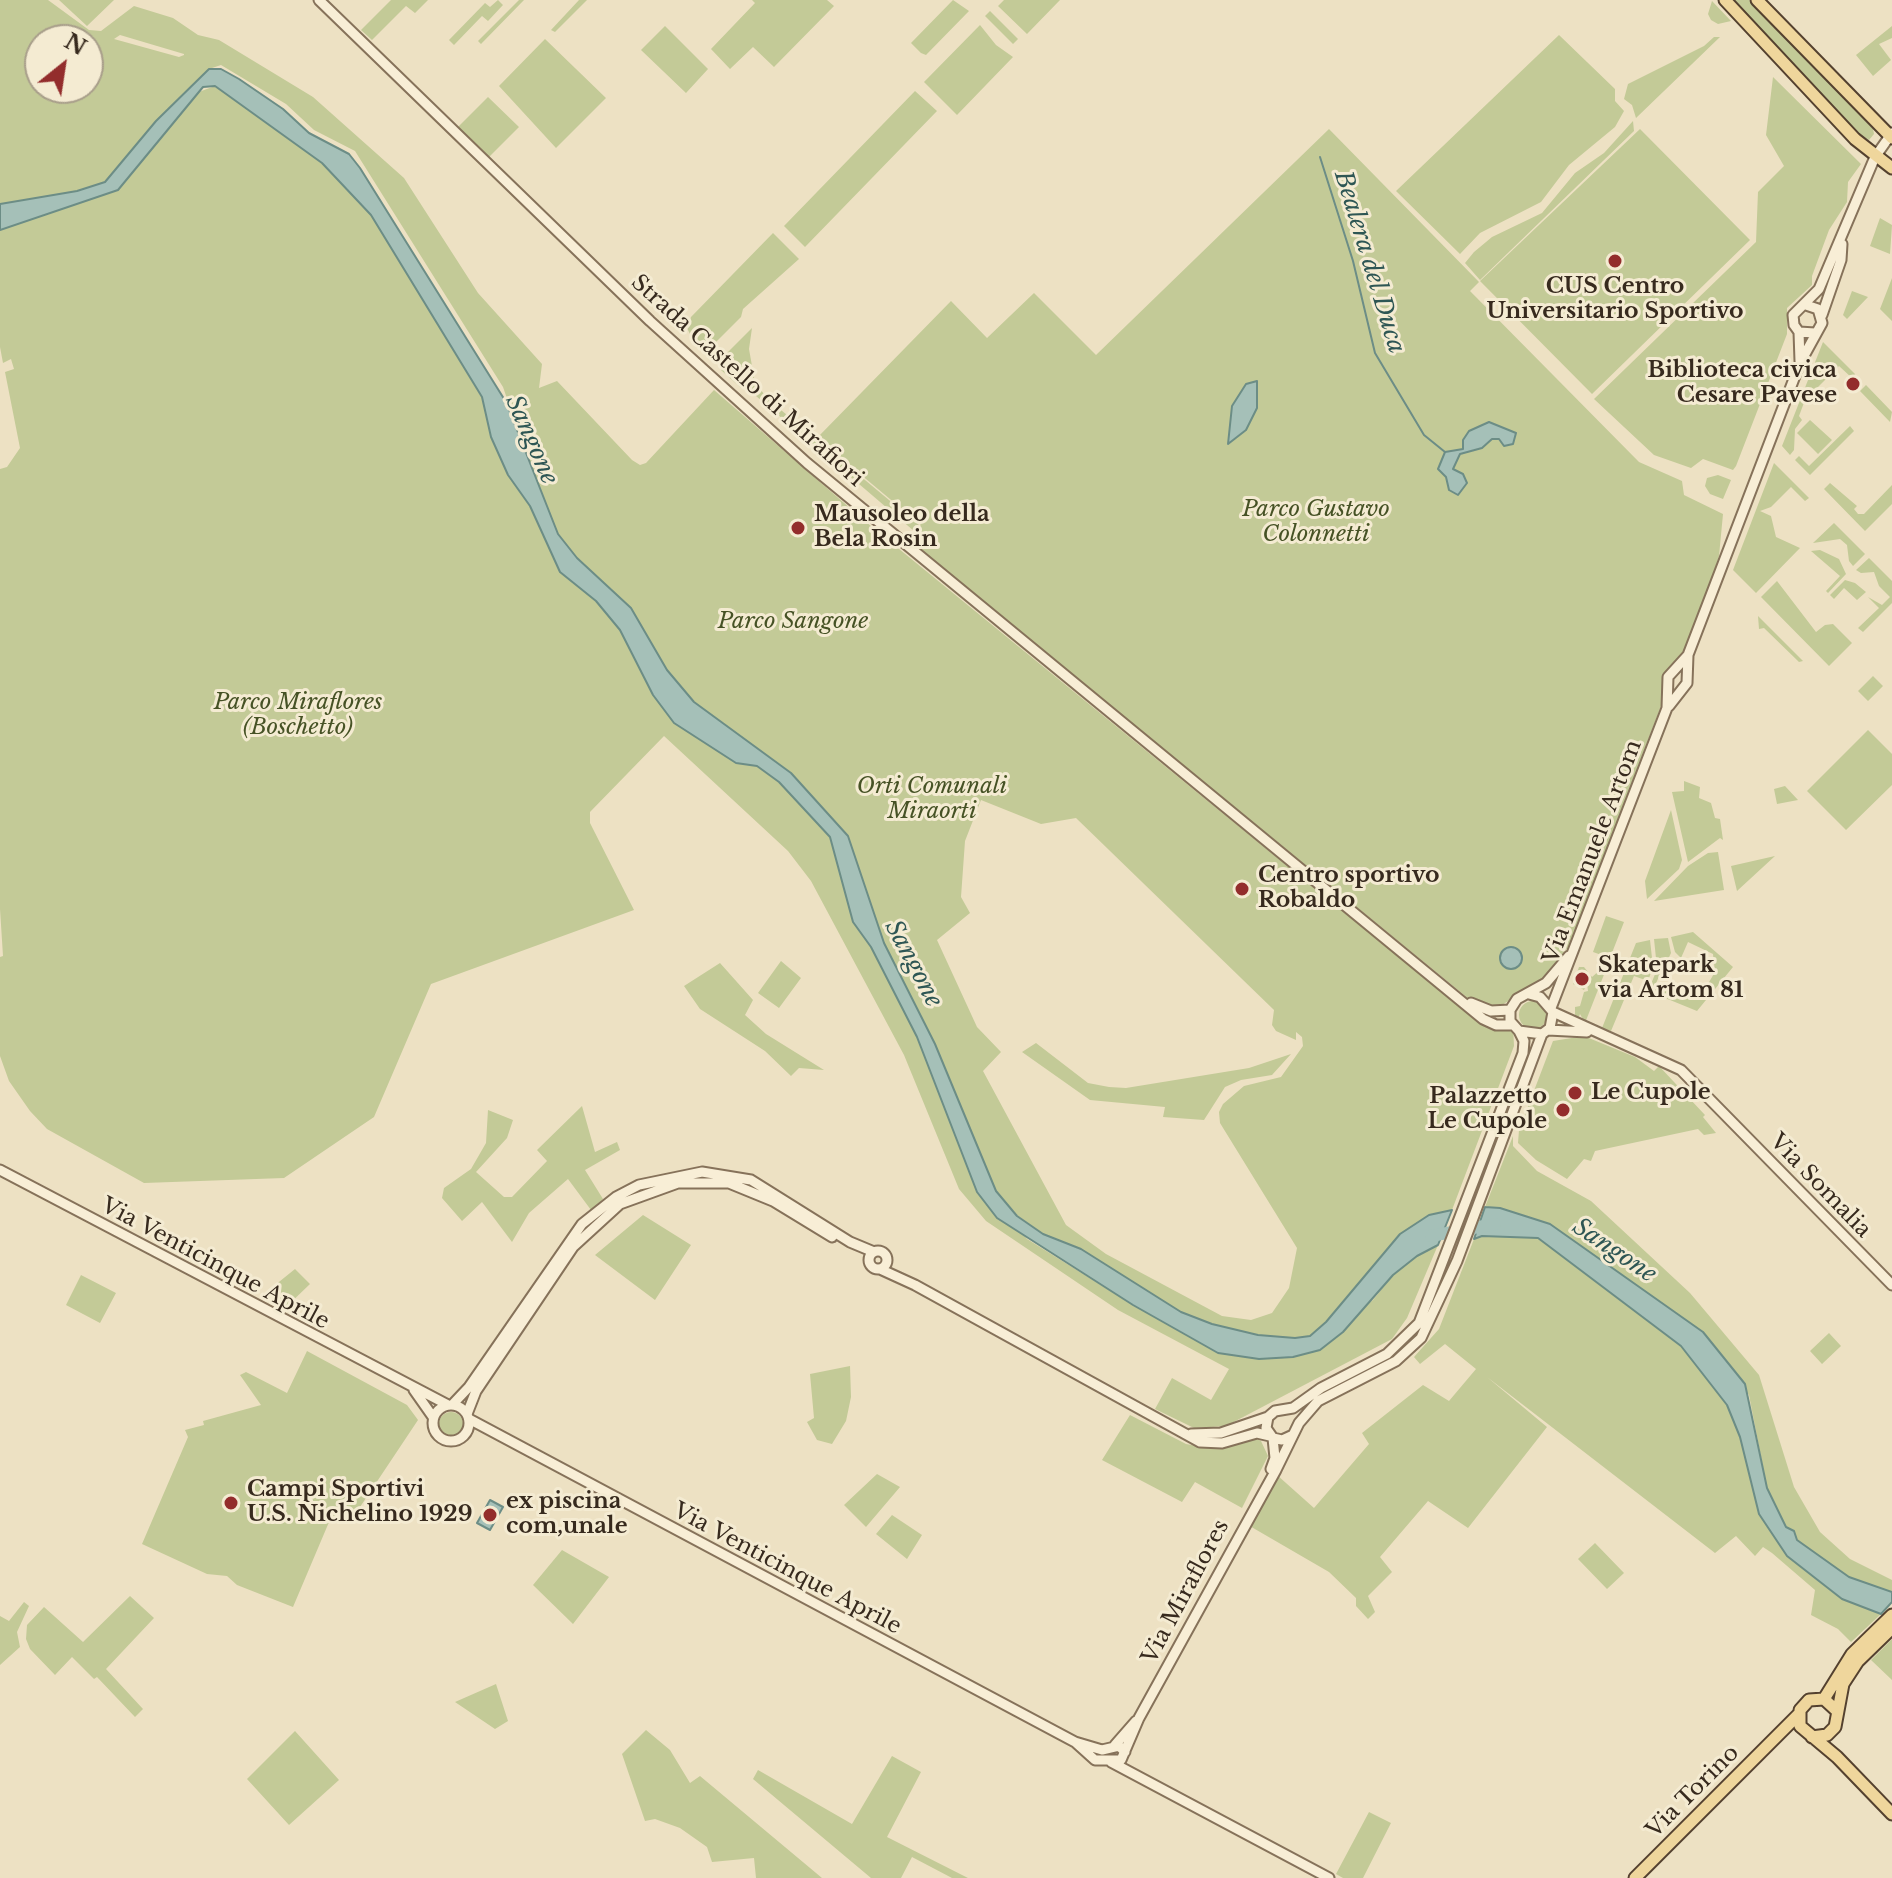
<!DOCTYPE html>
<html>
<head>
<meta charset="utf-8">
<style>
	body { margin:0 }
	#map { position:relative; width:1892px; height:1878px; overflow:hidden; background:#ede1c3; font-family:"Libre Baskerville",serif }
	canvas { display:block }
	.north { position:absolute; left:24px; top:24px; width:80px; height:80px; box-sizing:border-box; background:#f4ebd2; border:2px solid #a89e8a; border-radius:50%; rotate:30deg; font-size:22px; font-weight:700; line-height:32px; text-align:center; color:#372a1e }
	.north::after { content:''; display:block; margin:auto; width:28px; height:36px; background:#932d2c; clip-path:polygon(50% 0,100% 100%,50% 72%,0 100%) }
</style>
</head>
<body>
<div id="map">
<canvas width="1892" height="1878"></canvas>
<div class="north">N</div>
</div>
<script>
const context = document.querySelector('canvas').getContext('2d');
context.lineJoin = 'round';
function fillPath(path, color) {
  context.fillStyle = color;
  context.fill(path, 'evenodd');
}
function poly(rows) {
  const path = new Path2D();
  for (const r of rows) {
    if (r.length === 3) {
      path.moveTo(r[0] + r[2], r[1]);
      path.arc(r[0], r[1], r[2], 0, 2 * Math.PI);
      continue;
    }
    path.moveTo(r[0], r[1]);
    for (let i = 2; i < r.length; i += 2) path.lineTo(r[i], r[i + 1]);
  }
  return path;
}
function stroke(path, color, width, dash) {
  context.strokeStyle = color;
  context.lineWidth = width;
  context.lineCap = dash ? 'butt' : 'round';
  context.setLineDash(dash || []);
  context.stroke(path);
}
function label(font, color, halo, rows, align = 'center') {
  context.font = font + ' "Libre Baskerville",serif';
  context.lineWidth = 6;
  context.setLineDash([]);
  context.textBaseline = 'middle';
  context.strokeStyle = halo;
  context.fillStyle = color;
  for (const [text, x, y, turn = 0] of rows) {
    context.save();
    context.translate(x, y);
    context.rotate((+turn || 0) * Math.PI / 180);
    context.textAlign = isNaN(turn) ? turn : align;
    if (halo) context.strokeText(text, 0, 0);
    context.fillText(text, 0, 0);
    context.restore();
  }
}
const green = poly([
	[0,0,48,0,89,30,101,31,134,6,173,18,198,35,219,40,313,97,404,178,478,293,542,364,539,388,557,381,632,460,640,465,646,463,714,390,866,522,1449,998,1482,1023,1513,1025,1514,1046,1452,1210,1429,1215,1400,1234,1326,1322,1310,1336,1295,1338,1258,1335,1212,1324,1181,1312,1081,1249,1043,1234,1018,1216,996,1191,936,1046,884,943,848,836,694,702,667,670,631,608,577,558,558,534,542,500,503,387,355,151,314,130,286,104,221,65,209,69,157,121,105,182,77,191,0,204],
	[120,35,184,54,184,55,179,57,114,39],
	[40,40,88,40,88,88,40,88],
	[981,800,1041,824,1076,818,1274,1010,1272,1025,1276,1031,1296,1040,1296,1032,1302,1037,1303,1046,1281,1077,1244,1086,1223,1104,1219,1112,1220,1123,1297,1248,1289,1288,1272,1313,1251,1320,1222,1316,1106,1254,1066,1225,983,1071,1001,1052,977,1027,937,940,970,913,961,897,965,841],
	[59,0,114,0,87,26],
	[391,0,428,0,415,13,406,6,372,40,361,30],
	[498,0,503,5,488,21,482,16,454,45,449,40,485,3,490,7],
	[519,0,524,0,481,44,478,41],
	[579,0,587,0,555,32,551,30],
	[752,0,827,0,834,6,774,67,753,47,730,69,711,49,755,3],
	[953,0,969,11,926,55,921,53,911,43],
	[1004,0,1060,0,1027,34,998,6],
	[1731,0,1749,0,1873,129,1874,134,1869,140,1863,138],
	[1712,1,1731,21,1718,24,1711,20,1708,14],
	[990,11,1018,39,1013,44,985,16],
	[980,25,996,45,1013,57,957,115,924,82],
	[665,26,708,69,686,93,641,50],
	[1892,26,1892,38,1879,44,1891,60,1873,76,1856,55],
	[1559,35,1615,89,1615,101,1624,111,1615,127,1569,165,1541,202,1480,233,1460,254,1396,191],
	[1714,37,1720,37,1636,118,1632,105,1624,99,1628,84,1704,46],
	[545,39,606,98,556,148,499,86],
	[1773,77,1861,164,1848,182,1847,202,1829,230,1812,276,1812,285,1787,308,1787,334,1736,466,1733,470,1703,459,1691,468,1654,455,1594,399,1756,242,1758,192,1784,166,1766,135],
	[215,86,322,163,371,215,482,398,491,437,508,475,530,506,560,572,596,601,620,630,653,695,674,723,736,762,757,765,779,782,830,837,853,922,871,947,917,1037,969,1170,1027,1239,1133,1305,1218,1353,1293,1357,1373,1300,1393,1275,1417,1256,1438,1245,1407,1318,1392,1339,1226,1426,1194,1428,1155,1409,1172,1378,1211,1400,1229,1369,1118,1310,986,1221,959,1189,904,1055,811,881,788,851,664,736,590,812,590,823,634,910,431,984,374,1117,284,1178,144,1183,47,1129,30,1111,9,1081,0,1056,0,957,3,956,0,909,0,469,7,467,20,448,5,372,14,369,11,359,3,363,0,347,0,230,118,190,196,93],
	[915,91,937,111,805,247,784,226],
	[488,97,519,127,487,159,456,129],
	[1633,121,1634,131,1480,280,1465,263,1474,252,1492,237,1542,213,1575,173,1604,153],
	[1329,129,1479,282,1470,291,1639,462,1682,481,1684,495,1723,514,1719,556,1712,578,1680,661,1666,674,1666,693,1569,946,1543,978,1499,1007,1492,1008,1469,999,907,539,921,525,817,438,951,301,987,338,1034,293,1096,355],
	[1640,129,1750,240,1592,394,1480,281],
	[1880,218,1892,225,1890,254,1870,246],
	[773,233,799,259,743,309,741,317,712,346,696,346,687,328,691,317],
	[1892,278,1892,321,1880,309],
	[1852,291,1868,297,1847,319,1843,315],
	[752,328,749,349,755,383,769,400,919,525,914,531,749,390,741,388,721,370,720,360],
	[1823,342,1855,374,1852,378,1839,366,1805,400,1799,416,1802,420,1795,429,1794,450,1790,455,1782,446],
	[1866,385,1892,412,1890,422,1860,391],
	[1810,420,1832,440,1818,454,1797,433],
	[1850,426,1854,431,1810,475,1795,460,1799,456,1809,466],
	[1774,463,1809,498,1805,501,1791,487,1771,507,1760,511,1771,516,1776,537,1800,548,1756,593,1733,570],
	[1718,475,1731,480,1723,499,1710,494,1705,486,1707,478],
	[1830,483,1857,506,1854,509,1858,514,1864,514,1892,485,1892,504,1865,531,1824,489],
	[1834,523,1865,554,1853,566,1849,561,1847,545,1840,539,1813,543],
	[1820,550,1839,559,1846,574,1828,593,1826,591,1840,576,1811,551],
	[1869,558,1892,581,1892,603,1863,632,1858,628,1879,608,1868,597,1882,605,1890,597,1879,586,1874,572,1861,573,1856,570],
	[1845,580,1855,583,1866,592,1857,600,1844,588,1834,599,1830,595],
	[1777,581,1816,632,1825,625,1833,624,1852,643,1829,666,1761,597],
	[1758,616,1803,661,1799,662,1764,628,1759,629],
	[1873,676,1883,686,1868,701,1858,691],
	[1868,730,1892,754,1892,785,1846,830,1807,791],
	[1684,781,1700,787,1699,798,1711,803,1715,818,1720,819,1723,840,1720,838,1688,862,1672,792,1684,791],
	[1785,786,1798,800,1777,804,1774,789],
	[1671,810,1682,860,1679,869,1647,899,1645,881],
	[1718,852,1724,890,1654,901,1688,866,1708,853],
	[1775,856,1737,891,1731,866],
	[1606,916,1624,922,1610,958,1593,952],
	[1693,932,1733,967,1697,1011,1648,991,1656,972,1660,974,1654,988,1657,990,1660,983,1699,999,1715,972,1713,954,1688,942,1681,958,1675,952,1671,937],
	[1668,938,1671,953,1663,970,1657,968,1654,939],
	[1650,940,1653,967,1648,981,1634,976,1611,1031,1602,1028,1636,943],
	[781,961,801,978,779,1008,758,993],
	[720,963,753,1000,745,1015,766,1034,824,1070,799,1068,791,1076,765,1051,700,1009,684,986],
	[1579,967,1584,967,1592,977,1600,970,1605,972,1585,1023,1580,1014,1578,1019,1575,1015,1575,1007,1580,1006,1584,992,1588,991,1587,983,1584,990,1573,984],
	[1533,1015,14],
	[1584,1036,1635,1057,1654,1071,1659,1066,1705,1115,1703,1117,1716,1133,1704,1135,1698,1129,1595,1151,1591,1161,1584,1159,1567,1179,1536,1160,1518,1143,1519,1130,1553,1041],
	[1036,1043,1088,1083,1109,1087,1126,1088,1249,1068,1291,1054,1272,1075,1241,1080,1225,1087,1204,1120,1163,1117,1165,1107,1090,1100,1022,1052],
	[582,1106,595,1152,617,1142,620,1150,585,1170,603,1199,591,1210,568,1179,529,1213,512,1242,482,1202,462,1221,442,1198,444,1188,471,1169,486,1143,488,1110,513,1120,507,1138,476,1172,504,1197,512,1197,547,1161,537,1150],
	[1513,1136,1513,1146,1537,1171,1591,1201,1690,1293,1759,1375,1794,1487,1820,1532,1850,1559,1892,1580,1892,1592,1849,1577,1797,1540,1794,1531,1786,1527,1773,1507,1767,1488,1749,1395,1703,1332,1550,1224,1500,1208,1485,1207],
	[643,1215,691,1245,655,1300,595,1255],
	[1482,1236,1538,1238,1681,1346,1727,1405,1740,1437,1759,1514,1842,1599,1881,1614,1851,1642,1838,1629,1811,1615,1815,1590,1772,1553,1763,1547,1755,1556,1736,1536,1715,1553,1487,1377,1547,1427,1468,1528,1428,1501,1380,1557,1392,1572,1368,1596,1375,1612,1368,1619,1356,1606,1356,1598,1329,1572,1248,1525,1277,1475,1314,1508,1369,1444,1362,1433,1423,1385,1449,1401,1476,1369,1445,1344,1420,1364,1414,1357,1439,1329,1474,1239],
	[295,1269,310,1284,284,1309,266,1300,269,1290],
	[81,1275,116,1293,100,1323,66,1305],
	[1829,1333,1841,1346,1822,1364,1810,1351],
	[307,1351,407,1405,418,1420,350,1522,332,1515,293,1607,237,1585,227,1576,207,1574,142,1544,188,1437,185,1430,204,1425,203,1421,261,1405,240,1375,246,1372,287,1393],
	[850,1366,851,1397,846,1421,832,1444,817,1440,807,1422,814,1418,810,1374],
	[451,1424,12],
	[1130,1415,1186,1444,1213,1449,1254,1438,1261,1441,1268,1456,1242,1508,1195,1482,1182,1502,1102,1460],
	[877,1474,900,1487,866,1527,844,1505],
	[892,1515,922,1535,907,1559,876,1534],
	[1595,1543,1624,1573,1607,1589,1578,1559],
	[562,1550,609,1577,573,1624,533,1585],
	[130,1596,154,1618,106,1669,143,1709,135,1717,97,1677,94,1679,72,1657,55,1675,30,1649,26,1639,27,1625,44,1607,83,1642],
	[24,1602,29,1606,17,1632,20,1647,0,1665,0,1616,9,1621],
	[1892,1639,1892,1680,1871,1660],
	[496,1684,508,1721,495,1729,455,1702],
	[646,1730,670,1750,690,1783,700,1776,822,1878,756,1878,754,1858,712,1862,707,1847,680,1828,655,1819,645,1821,622,1754],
	[295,1731,339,1780,289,1825,247,1779],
	[892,1756,921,1772,887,1837,968,1878,952,1878,912,1857,901,1878,871,1878,753,1779,758,1770,852,1824],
	[1369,1812,1391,1823,1363,1878,1343,1878,1336,1874]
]);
const water = poly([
	[209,69,221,69,239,79,283,109,309,133,349,154,360,168,506,402,558,534,577,558,631,608,667,670,694,702,791,773,848,836,884,943,935,1044,996,1191,1017,1216,1043,1234,1081,1249,1181,1312,1212,1324,1258,1335,1295,1338,1310,1336,1326,1322,1400,1234,1429,1215,1452,1210,1438,1245,1417,1256,1393,1275,1343,1332,1320,1350,1293,1357,1259,1359,1218,1353,1133,1305,997,1218,977,1192,917,1037,871,947,853,922,830,837,779,782,757,766,736,763,674,723,653,695,620,630,596,601,560,572,530,506,508,475,491,437,482,397,371,215,322,163,215,86,203,87,118,190,0,230,0,204,77,191,105,182,156,121,209,69],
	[1257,381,1257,408,1246,430,1228,444,1232,406,1246,384,1257,381],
	[1489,422,1516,433,1513,444,1504,446,1499,439,1492,439,1482,448,1460,454,1453,469,1463,474,1467,483,1458,495,1449,490,1446,477,1438,469,1445,452,1463,449,1463,440,1469,431,1489,422],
	[1511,958,11],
	[1485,1207,1500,1208,1550,1224,1703,1332,1745,1384,1767,1488,1786,1527,1794,1531,1797,1540,1849,1577,1892,1592,1892,1602,1881,1614,1842,1599,1787,1556,1759,1514,1740,1437,1727,1405,1681,1346,1538,1238,1482,1236,1474,1239,1485,1207],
	[490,1500,503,1507,490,1530,477,1523,490,1500]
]);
const stream = poly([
	[1320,157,1353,261,1375,353,1424,435,1445,452]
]);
const river = poly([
	[1431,1236,1495,1224]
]);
const minor = poly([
	[319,0,650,321,807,463,1483,1019,1496,1025,1513,1025],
	[1822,315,1841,260,1842,244],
	[1799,332,1800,361],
	[1815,333,1799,332,1794,325,1793,315,1819,289,1875,157,1892,133],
	[1669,706,1687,683,1688,655],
	[1529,994,1540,997,1553,1012,1550,1028,1542,1034,1519,1031,1510,1021,1510,1010,1517,999,1546,983,1569,956],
	[1471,1003,1491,1011,1510,1010],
	[1551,1008,1667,708,1668,677,1688,655,1800,363,1822,323,1818,309,1806,305],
	[1553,1012,1681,1070,1892,1285],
	[1548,1030,1587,1032],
	[0,1170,448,1405],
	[878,1260,9],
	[880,1269,915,1285,1200,1442,1222,1443,1257,1433,1270,1436],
	[414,1390,433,1417],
	[451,1423,18],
	[452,1405,469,1387,582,1224,616,1197,639,1185,702,1172,751,1180,850,1242,874,1252],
	[467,1414,476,1391,573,1247,620,1204,678,1183,729,1183,773,1201,832,1237],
	[469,1419,1075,1742,1102,1750,1119,1746,1125,1752],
	[1191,1434,1221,1433,1268,1417],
	[1293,1435,1282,1440,1273,1438,1266,1428,1268,1417,1275,1411,1293,1408,1321,1388,1387,1354,1419,1323,1523,1053,1524,1041,1519,1031],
	[1271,1469,1275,1458,1273,1438],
	[1075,1742,1095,1760,1121,1760,1139,1718,1276,1470,1299,1423,1318,1401,1396,1361,1421,1338,1457,1261,1542,1034],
	[1115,1745,1136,1721],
	[1111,1762,1329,1878]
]);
const major = poly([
	[1725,0,1855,139,1892,168],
	[1757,0,1892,138],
	[1824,1699,1852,1654,1892,1615],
	[1836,1710,1824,1699,1809,1700,1800,1710,1800,1726,1837,1757,1892,1814],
	[1812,1737,1827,1735,1835,1727,1843,1684,1858,1661,1892,1628],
	[1635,1878,1799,1714]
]);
const markers = [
	[1615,261,8,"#932d2c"],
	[1853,384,8,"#932d2c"],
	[798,528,8,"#932d2c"],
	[1242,889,8,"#932d2c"],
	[1582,979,8,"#932d2c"],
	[1575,1093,8,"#932d2c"],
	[1563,1110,8,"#932d2c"],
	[231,1503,8,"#932d2c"],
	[490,1515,8,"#932d2c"]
];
const poiNames = [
	["CUS Centro",1615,287,"center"],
	["Universitario Sportivo",1615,312,"center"],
	["Biblioteca civica",1837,371,"right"],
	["Cesare Pavese",1837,396,"right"],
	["Mausoleo della",814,515],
	["Bela Rosin",814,540],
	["Centro sportivo",1258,876],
	["Robaldo",1258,901],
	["Skatepark",1598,966],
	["via Artom 81",1598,991],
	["Le Cupole",1591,1093],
	["Palazzetto",1547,1097,"right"],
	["Le Cupole",1547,1122,"right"],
	["Campi Sportivi",247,1490],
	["U.S. Nichelino 1929",247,1515],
	["ex piscina",506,1502],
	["com,unale",506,1527]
];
const streetNames = [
	["Strada Castello di Mirafiori",747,381,42],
	["Via Emanuele Artom",1593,852,-69],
	["Via Somalia",1820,1186,46],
	["Via Venticinque Aprile",215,1264,28],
	["Via Venticinque Aprile",787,1569,28],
	["Via Miraflores",1186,1592,-62],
	["Via Torino",1693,1792,-45]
];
const parkNames = [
	["Parco Gustavo",1316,510],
	["Colonnetti",1316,535],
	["Parco Sangone",793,622],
	["Parco Miraflores",298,703],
	["(Boschetto)",298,728],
	["Orti Comunali",932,787],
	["Miraorti",932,812]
];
const waterNames = [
	["Bealera del Duca",1369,262,73],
	["Sangone",531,440,66],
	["Sangone",913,964,62],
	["Sangone",1614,1251,34]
];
fillPath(green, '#c3ca97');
fillPath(water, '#a5c0b8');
stroke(water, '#6c8d86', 2);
stroke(stream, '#6c8d86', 2);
stroke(river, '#a5c0b8', 12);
stroke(minor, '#86725a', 13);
stroke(major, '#54412f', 15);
stroke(minor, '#f8eed6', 9);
stroke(major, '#efd69c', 11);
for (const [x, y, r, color] of markers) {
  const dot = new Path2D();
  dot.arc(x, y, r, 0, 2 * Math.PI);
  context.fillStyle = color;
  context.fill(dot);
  stroke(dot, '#f4ebd2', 3);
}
label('bold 22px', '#372a1e', '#f4ebd2', poiNames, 'left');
label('22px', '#372a1e', '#f4ebd2', streetNames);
label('italic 22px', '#465225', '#f4ebd2', parkNames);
label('italic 24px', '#2e5654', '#f4ebd2', waterNames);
</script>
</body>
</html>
